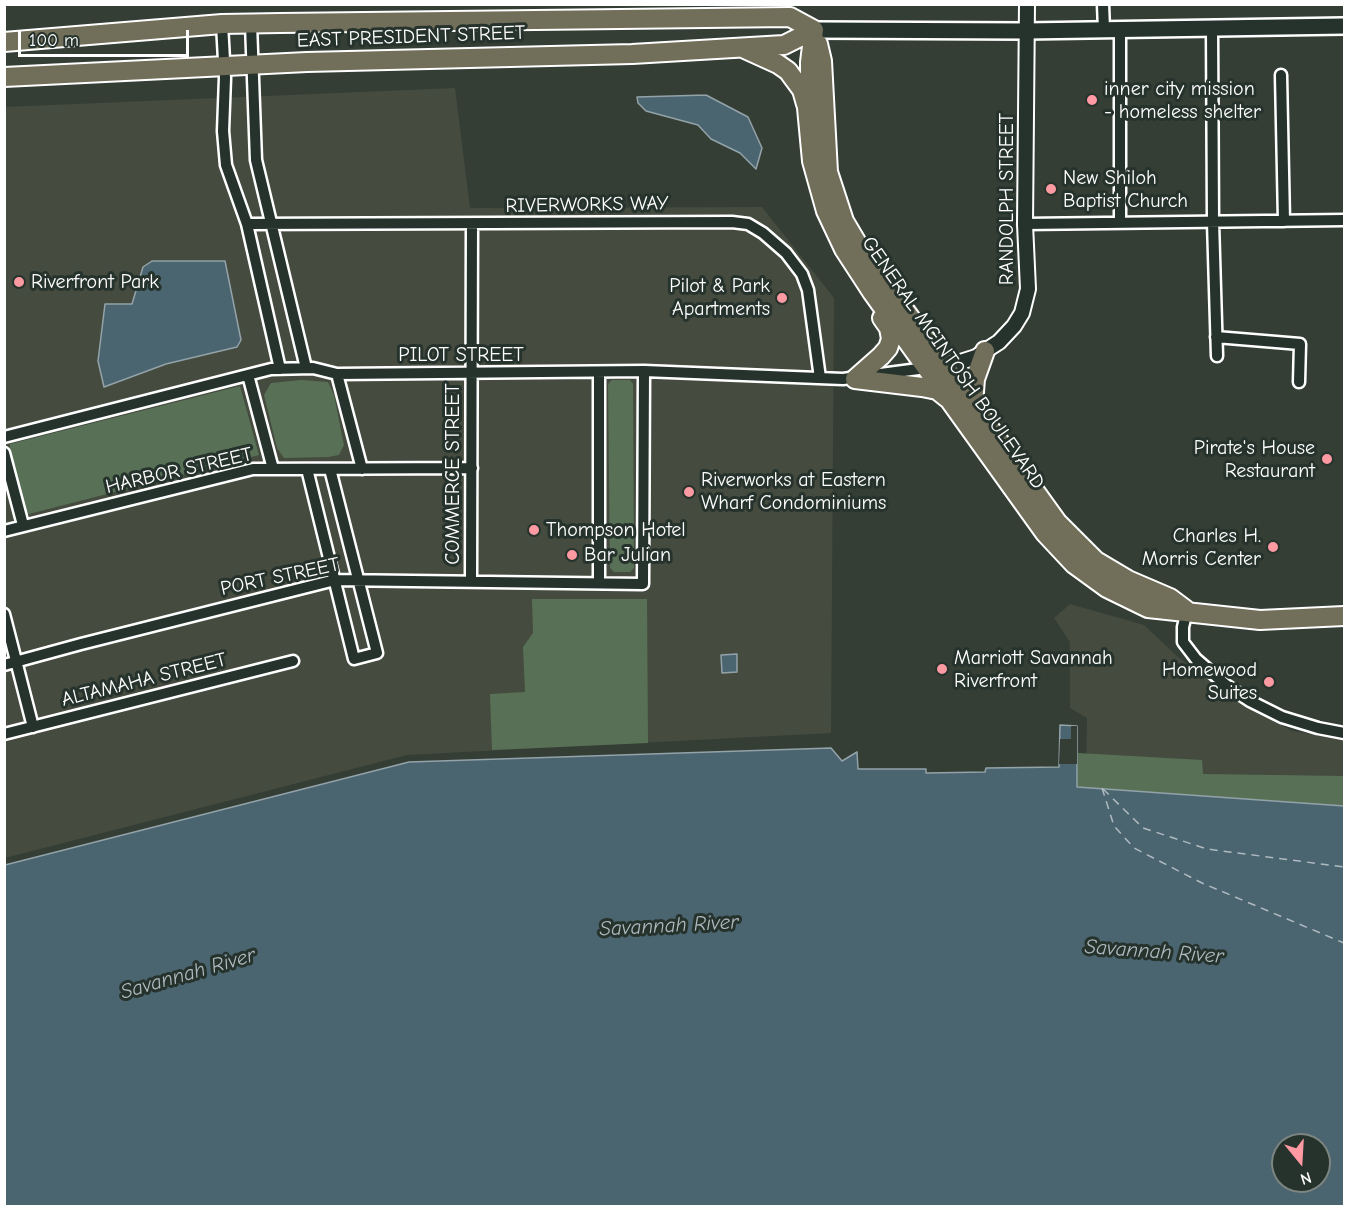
<!DOCTYPE html>
<html>
<head>
<meta charset="utf-8">
<style>
	body { margin:0 }
	#map { position:relative; width:1349px; height:1211px; overflow:hidden; background:#343e35; font-family:"Comic Neue",sans-serif }
	canvas { display:block }
	.frame { position:absolute; inset:0; border:6px solid #fff; pointer-events:none }
	.north { position:absolute; left:1271px; top:1133px; width:60px; height:60px; box-sizing:border-box; background:#26332d; border:2px solid #7d8581; border-radius:50%; rotate:162deg; font-size:16px; font-weight:700; line-height:24px; text-align:center; color:#fff }
	.north::after { content:''; display:block; margin:auto; width:21px; height:27px; background:#ff9aa2; clip-path:polygon(50% 0,100% 100%,50% 72%,0 100%) }
	.scale { position:absolute; left:18px; top:30px; width:171px; height:27px; box-sizing:border-box; border:3px solid #fff; border-top:0; padding-left:8px; font-size:18px; line-height:21px; white-space:nowrap; color:#fff; -webkit-text-stroke:4px #26332d; paint-order:stroke }
</style>
</head>
<body>
<div id="map">
<canvas width="1349" height="1211"></canvas>
<div class="frame"></div>
<div class="north">N</div>
<div class="scale">100 m</div>
</div>
<script>
const context = document.querySelector('canvas').getContext('2d');
context.lineJoin = 'round';
function fillPath(path, color) {
  context.fillStyle = color;
  context.fill(path, 'evenodd');
}
function poly(rows) {
  const path = new Path2D();
  for (const r of rows) {
    path.moveTo(r[0], r[1]);
    for (let i = 2; i < r.length; i += 2) path.lineTo(r[i], r[i + 1]);
  }
  return path;
}
function stroke(path, color, width, dash) {
  context.strokeStyle = color;
  context.lineWidth = width;
  context.lineCap = dash ? 'butt' : 'round';
  context.setLineDash(dash || []);
  context.stroke(path);
}
function label(font, color, halo, rows, align = 'center') {
  context.font = font + ' "Comic Neue",sans-serif';
  context.lineWidth = 6;
  context.setLineDash([]);
  context.textBaseline = 'middle';
  context.strokeStyle = halo;
  context.fillStyle = color;
  for (const [text, x, y, turn = 0] of rows) {
    context.save();
    context.translate(x, y);
    context.rotate((+turn || 0) * Math.PI / 180);
    context.textAlign = isNaN(turn) ? turn : align;
    if (halo) context.strokeText(text, 0, 0);
    context.fillText(text, 0, 0);
    context.restore();
  }
}
const built = poly([
	[455,88,470,208,762,207,834,298,831,733,407,755,5,858,5,107],
	[1070,604,1144,625,1178,657,1231,696,1292,731,1344,739,1344,793,1086,777,1087,718,1070,708,1070,642,1054,618]
]);
const green = poly([
	[301,380,328,382,334,395,344,445,339,455,328,457,284,458,277,448,264,395,271,383],
	[612,380,630,380,633,384,634,568,630,572,614,572,610,568,608,384],
	[240,386,259,455,25,515,9,453,10,444],
	[532,599,647,599,648,743,492,750,490,694,525,692,523,647,533,633],
	[1078,753,1202,760,1203,774,1344,776,1344,806,1077,787]
]);
const water = poly([
	[706,95,748,117,762,148,756,169,740,153,711,139,698,125,646,111,638,103,637,97,706,95],
	[152,261,225,261,241,340,237,347,166,364,104,387,98,361,105,304,132,304,143,267,152,261],
	[737,654,737,672,722,673,721,655,737,654],
	[1060,725,1077,726,1077,787,1344,806,1344,1206,5,1206,5,865,409,762,831,748,842,761,857,752,858,769,926,769,926,773,985,772,986,768,1059,767,1060,725],
	[1283,1145,1319,1145,1319,1181,1283,1181,1283,1145]
]);
const pier = poly([
	[1071,726,1077,726,1077,764,1059,764,1060,739,1071,739]
]);
const ferry = poly([
	[1102,788,1114,826,1134,848,1202,883,1344,943],
	[1103,789,1143,828,1207,849,1344,867]
]);
const minor = poly([
	[1103,4,1104,30],
	[222,24,225,78,223,131,226,165,247,224,280,369],
	[251,24,256,160,306,368],
	[1212,28,1213,222,1217,356],
	[1120,30,1120,223],
	[1281,75,1284,221],
	[247,224,732,222,748,224,763,233,786,253,802,274,808,290,820,378],
	[1025,224,1344,220],
	[1216,337,1300,344,1299,382],
	[599,372,599,583],
	[337,374,362,469],
	[248,375,273,469],
	[4,437,271,369,313,368,337,374,644,371,843,379,926,368],
	[4,453,23,525],
	[307,469,354,659,377,653,330,469],
	[4,531,253,469,472,468],
	[471,580,472,224],
	[1187,611,1183,627,1183,642,1196,659,1226,685,1250,701,1282,717,1318,728,1344,733],
	[4,614,33,727],
	[4,665,81,644,335,580,643,584,644,371],
	[4,734,293,661]
]);
const tertiary = poly([
	[936,367,951,365,976,357,985,351,999,342,1014,326,1022,313,1028,289,1025,224,1027,4]
]);
const secondary = poly([
	[814,30,1026,31,1344,26]
]);
const primary = poly([
	[814,30,810,62,810,101,807,108,812,161,826,211,844,249,872,292,1045,533,1074,564,1107,588,1148,608,1260,620,1344,616],
	[4,42,222,24,280,23,790,17,814,30],
	[818,44,822,61,828,172,844,221,860,248,1057,522,1096,561,1128,580,1170,598,1186,610],
	[745,49,778,64,788,71,802,90,806,104],
	[4,77,307,62,632,54,784,45,814,30],
	[855,379,881,356,888,348,891,339,889,328,882,318],
	[855,379,922,387,937,390,947,398],
	[973,405,975,379,985,351]
]);
const markers = [
	[1092,100,6,"#ff9aa2"],
	[1051,189,6,"#ff9aa2"],
	[19,282,6,"#ff9aa2"],
	[782,298,6,"#ff9aa2"],
	[1327,459,6,"#ff9aa2"],
	[689,492,6,"#ff9aa2"],
	[534,530,6,"#ff9aa2"],
	[1273,547,6,"#ff9aa2"],
	[572,555,6,"#ff9aa2"],
	[942,669,6,"#ff9aa2"],
	[1269,682,6,"#ff9aa2"]
];
const streetNames = [
	["EAST PRESIDENT STREET",411,37,-2],
	["RANDOLPH STREET",1007,199,-90],
	["RIVERWORKS WAY",587,205,-1],
	["PILOT STREET",461,355],
	["GENERAL MCINTOSH BOULEVARD",953,363,55],
	["HARBOR STREET",179,471,-13],
	["COMMERCE STREET",453,474,-90],
	["PORT STREET",280,577,-12],
	["ALTAMAHA STREET",144,680,-14]
];
const poiNames = [
	["inner city mission",1104,89],
	["- homeless shelter",1104,112],
	["New Shiloh",1063,178],
	["Baptist Church",1063,201],
	["Riverfront Park",31,282],
	["Pilot & Park",770,286,"right"],
	["Apartments",770,309,"right"],
	["Pirate's House",1315,448,"right"],
	["Restaurant",1315,471,"right"],
	["Riverworks at Eastern",701,480],
	["Wharf Condominiums",701,503],
	["Thompson Hotel",546,530],
	["Charles H.",1261,536,"right"],
	["Morris Center",1261,559,"right"],
	["Bar Julian",584,555],
	["Marriott Savannah",954,658],
	["Riverfront",954,681],
	["Homewood",1257,670,"right"],
	["Suites",1257,693,"right"]
];
const waterNames = [
	["Savannah River",669,926,-3],
	["Savannah River",1154,952,4],
	["Savannah River",188,974,-16]
];
fillPath(built, '#454b3f');
fillPath(green, '#587156');
fillPath(water, '#4b6570');
stroke(water, '#93a3a9', 1.5);
fillPath(pier, '#343e35');
stroke(ferry, '#aebabf', 1.5, [8, 6]);
stroke(minor, '#fff', 15);
stroke(tertiary, '#fff', 18);
stroke(secondary, '#fff', 20);
stroke(primary, '#fff', 22);
stroke(minor, '#26332d', 10);
stroke(tertiary, '#26332d', 14);
stroke(secondary, '#26332d', 15);
stroke(primary, '#716e59', 18);
for (const [x, y, r, color] of markers) {
  const dot = new Path2D();
  dot.arc(x, y, r, 0, 2 * Math.PI);
  context.fillStyle = color;
  context.fill(dot);
  stroke(dot, '#26332d', 2);
}
label('20px', '#fff', '#26332d', streetNames);
label('20px', '#fff', '#26332d', poiNames, 'left');
label('italic 21px', '#aebabf', '#26332d', waterNames);
</script>
</body>
</html>
